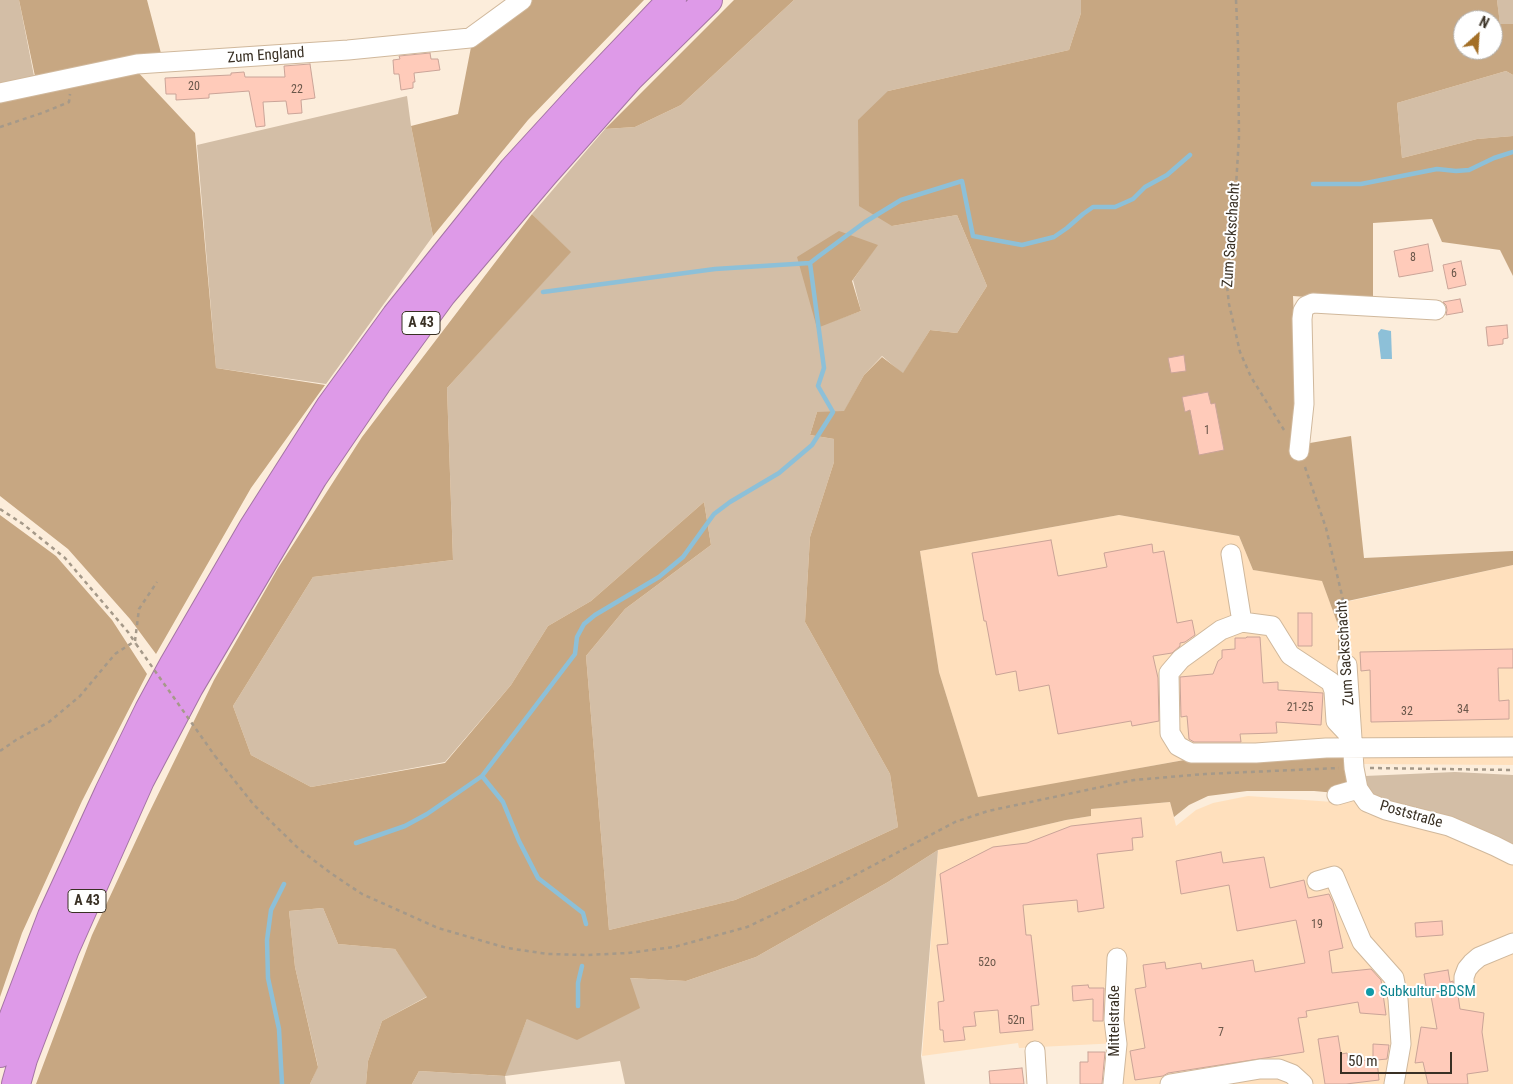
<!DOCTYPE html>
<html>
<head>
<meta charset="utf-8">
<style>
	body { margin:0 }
	#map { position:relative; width:1513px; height:1084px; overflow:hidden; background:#fceddb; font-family:"Roboto Condensed",sans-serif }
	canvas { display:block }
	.north { position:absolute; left:1453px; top:10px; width:50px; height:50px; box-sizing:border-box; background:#fff; border:1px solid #b0aca7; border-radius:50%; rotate:26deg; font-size:14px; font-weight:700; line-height:20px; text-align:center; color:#393024 }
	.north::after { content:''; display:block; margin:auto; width:18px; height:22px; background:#a36f27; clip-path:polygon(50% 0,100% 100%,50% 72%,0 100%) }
	.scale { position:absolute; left:1340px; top:1052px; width:112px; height:22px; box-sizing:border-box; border:2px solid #393024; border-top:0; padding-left:6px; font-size:15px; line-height:18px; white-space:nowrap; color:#393024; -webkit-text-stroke:4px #fff; paint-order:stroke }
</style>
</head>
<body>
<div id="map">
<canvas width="1513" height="1084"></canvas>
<div class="north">N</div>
<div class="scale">50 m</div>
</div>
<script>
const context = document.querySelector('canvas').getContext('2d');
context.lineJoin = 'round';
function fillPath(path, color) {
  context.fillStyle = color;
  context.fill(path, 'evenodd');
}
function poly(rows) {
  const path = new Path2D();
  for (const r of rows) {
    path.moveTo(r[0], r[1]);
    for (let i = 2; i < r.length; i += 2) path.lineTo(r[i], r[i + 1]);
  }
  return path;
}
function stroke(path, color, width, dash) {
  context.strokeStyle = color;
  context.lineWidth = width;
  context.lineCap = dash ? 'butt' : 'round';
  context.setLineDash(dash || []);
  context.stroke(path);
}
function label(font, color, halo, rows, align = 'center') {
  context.font = font + ' "Roboto Condensed",sans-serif';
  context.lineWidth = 4;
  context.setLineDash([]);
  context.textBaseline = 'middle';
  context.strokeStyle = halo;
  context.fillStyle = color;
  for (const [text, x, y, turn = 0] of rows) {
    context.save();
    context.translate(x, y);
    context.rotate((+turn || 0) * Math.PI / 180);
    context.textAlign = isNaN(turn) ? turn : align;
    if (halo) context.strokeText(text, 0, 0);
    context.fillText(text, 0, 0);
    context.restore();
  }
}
const built = poly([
	[1119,515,1239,536,1253,570,1322,580,1338,625,1338,664,1345,654,1349,739,1200,757,978,798,939,672,920,551],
	[1513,565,1513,765,1358,764,1348,664,1346,602],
	[1248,796,1333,802,1351,797,1367,814,1495,845,1513,855,1513,1084,1115,1084,1119,1043,1019,1048,1018,1043,922,1056,938,850,1066,820,1091,816,1091,809,1170,802,1176,826,1196,810,1213,803]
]);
const green = poly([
	[0,0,19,0,35,81,0,89],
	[794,0,1081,0,1081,13,1069,50,888,91,892,226,957,215,987,286,957,333,930,330,903,374,882,356,864,375,844,412,817,412,810,435,834,439,834,462,810,537,805,622,890,774,898,827,805,870,735,900,609,930,586,656,625,609,711,545,704,502,591,601,548,626,511,685,445,762,311,787,251,755,233,706,313,577,453,560,447,388,570,252,532,214,605,129,635,127,681,105],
	[877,245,853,280,861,311,817,327],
	[1497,0,1513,0,1513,24,1500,25],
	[1506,71,1513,75,1513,136,1477,139,1402,158,1397,103],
	[407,96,411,126,433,236,326,384,216,368,197,145],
	[1455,772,1513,775,1513,846,1383,803,1368,792,1365,776],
	[938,850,921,1056,925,1084,625,1084,620,1061,505,1076,506,1084,412,1084,419,1071,504,1076,527,1019,629,978,686,981,756,957,888,882],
	[323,908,338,944,395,949,428,996,382,1021,368,1061,366,1084,310,1084,318,1066,295,967,289,911]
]);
const forest = poly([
	[19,0,147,0,162,57,36,81],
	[532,0,644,0,528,120,433,236,411,126,458,114,472,42,494,31],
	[734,0,794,0,681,105,635,127,605,129],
	[1081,0,1497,0,1500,24,1513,24,1513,75,1506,71,1397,103,1402,158,1477,139,1513,136,1513,276,1500,250,1442,242,1432,219,1373,223,1373,302,1293,296,1297,393,1292,420,1310,443,1351,436,1364,558,1513,551,1513,565,1343,602,1345,616,1345,654,1338,666,1338,625,1322,581,1253,570,1239,536,1119,515,920,551,939,672,978,797,1201,757,1349,756,1350,787,1336,793,1314,791,1247,791,1208,796,1189,805,1174,817,1170,802,1091,809,1091,816,1066,820,938,850,888,882,756,957,686,981,630,978,640,1008,577,1040,527,1019,505,1076,419,1071,412,1084,366,1084,368,1061,382,1021,427,997,395,949,338,944,323,908,289,911,295,967,318,1067,310,1084,36,1084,92,935,147,817,214,680,278,568,362,437,532,214,571,252,447,388,453,560,313,577,233,706,251,755,311,787,445,763,511,685,548,626,591,601,704,502,711,545,625,609,586,656,609,930,735,900,805,870,898,827,890,774,805,622,810,537,834,462,834,439,810,435,817,412,844,411,864,375,882,357,903,373,930,330,957,333,987,286,957,215,892,226,859,206,858,120,888,91,1069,50,1081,13],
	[1463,20,1493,20,1493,50,1463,50],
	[135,69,195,133,216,368,325,385,251,488,156,654,130,619,68,549,0,496,0,98],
	[839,231,878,245,852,281,861,311,817,328,797,257],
	[0,515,56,556,112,620,147,674,82,801,22,933,0,997]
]);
const water = poly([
	[1381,329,1391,331,1392,359,1381,359,1378,333]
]);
const stream = poly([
	[1313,184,1361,184,1437,169,1456,171,1469,170,1494,158,1513,152],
	[543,292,715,269,810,263],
	[482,776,503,802,519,841,538,878,583,913,586,924],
	[356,843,405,826,427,814,482,776,575,654,577,637,584,624,595,615,659,577,683,557,714,514,730,502,779,473,812,445,833,412,818,386,824,368,810,263,819,256,865,222,901,200,962,181,973,236,1022,245,1054,237,1067,228,1083,214,1093,207,1115,207,1133,199,1145,187,1167,175,1190,155],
	[578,1006,578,983,582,966],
	[282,1084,279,1029,268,978,267,940,271,910,284,884]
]);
const building = poly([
	[430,53,431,59,438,59,440,70,414,73,415,82,413,82,413,88,401,90,399,74,394,74,393,60,400,59,399,56,430,53],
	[310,64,315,98,301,100,302,113,288,114,286,101,263,102,265,126,256,127,249,91,209,94,209,98,176,100,176,94,166,94,165,78,231,75,231,73,244,72,245,77,285,77,284,66,310,64],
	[1428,244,1433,271,1399,277,1394,251,1428,244],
	[1461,261,1466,285,1448,289,1443,265,1461,261],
	[1460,299,1463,312,1446,315,1447,310,1446,305,1443,302,1460,299],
	[1507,325,1508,338,1503,339,1503,344,1488,346,1486,327,1507,325],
	[1184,355,1186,371,1171,373,1168,358,1184,355],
	[1208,392,1211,404,1215,403,1224,450,1199,455,1190,410,1185,412,1182,397,1208,392],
	[1051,540,1058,576,1107,567,1104,553,1152,544,1153,553,1164,551,1177,623,1192,620,1195,635,1185,642,1180,643,1180,646,1172,653,1153,656,1158,678,1159,721,1132,726,1131,721,1058,734,1049,685,1019,691,1016,671,996,675,986,621,984,621,972,553,1051,540],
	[1298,613,1312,613,1312,646,1298,646,1298,613],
	[1247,637,1260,637,1263,683,1278,682,1278,690,1323,693,1321,725,1276,722,1277,733,1240,734,1241,742,1194,742,1189,739,1187,716,1181,717,1180,677,1213,674,1218,661,1222,658,1222,650,1235,649,1235,638,1246,638,1247,637],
	[1513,649,1513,668,1498,668,1499,701,1509,700,1509,719,1371,722,1370,670,1361,671,1360,652,1513,649],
	[1141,818,1143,837,1132,838,1133,850,1097,854,1104,908,1078,912,1077,900,1023,905,1026,935,1031,935,1039,1005,1031,1006,1033,1030,1000,1033,998,1010,974,1012,976,1026,963,1027,965,1040,944,1042,943,1030,940,1030,938,1002,944,1001,937,945,948,944,940,874,993,847,1027,843,1071,826,1141,818],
	[1221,852,1223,863,1264,857,1270,888,1304,880,1308,898,1329,894,1333,903,1343,948,1329,951,1332,973,1371,969,1381,980,1386,1015,1360,1013,1358,1002,1306,1011,1307,1017,1298,1018,1304,1052,1168,1073,1163,1076,1135,1080,1130,1051,1145,1048,1135,989,1146,987,1143,965,1165,962,1166,969,1201,963,1202,969,1253,960,1255,972,1305,963,1296,920,1237,931,1229,885,1181,894,1176,861,1221,852],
	[1442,921,1443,935,1416,937,1415,923,1442,921],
	[1448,970,1450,982,1453,981,1454,991,1458,995,1460,1009,1484,1013,1482,1032,1488,1071,1467,1074,1468,1084,1428,1084,1423,1062,1415,1063,1421,1027,1437,1029,1431,996,1428,997,1424,974,1448,970],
	[1088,985,1089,988,1104,988,1103,1021,1093,1021,1093,999,1073,1001,1072,986,1088,985],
	[1338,1036,1341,1054,1347,1053,1348,1061,1373,1060,1373,1044,1389,1045,1387,1059,1377,1060,1379,1080,1346,1084,1325,1084,1318,1039,1338,1036],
	[1088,1052,1105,1052,1102,1084,1080,1084,1080,1062,1088,1062,1088,1052],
	[1022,1068,1024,1084,990,1084,989,1071,1022,1068]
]);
const path = poly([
	[1236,0,1238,44,1239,137,1233,235,1226,277,1229,304,1240,352,1251,377,1284,430],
	[0,127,42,113,69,102,70,94],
	[1305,467,1326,528,1344,604,1347,650],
	[0,509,23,524,65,558,128,632,136,644],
	[0,751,16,740,49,722,80,696,115,654,135,641,139,609,157,582],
	[215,756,254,805,299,849,332,874,362,894,438,928,507,948,548,954,587,955,628,953,674,947,747,927,838,884,955,822,988,811,1134,780,1205,774,1339,768],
	[1370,768,1513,770]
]);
const minor = poly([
	[0,93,137,64,348,50,470,38,522,0],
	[1299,451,1304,404,1302,319,1303,311,1306,306,1313,303,1436,310],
	[1231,554,1242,622,1272,626,1290,655,1331,682,1334,691,1336,721,1351,737],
	[1242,622,1221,630,1181,659,1169,673,1170,733,1178,746,1191,753,1256,753,1326,748,1513,747],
	[1347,665,1354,768,1358,789,1367,802,1386,810,1449,826,1495,846,1513,855],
	[1337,795,1358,789],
	[1317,881,1334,876,1362,942,1394,978,1398,999,1401,1044,1394,1084],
	[1464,986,1464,977,1467,969,1472,963,1479,957,1513,943],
	[1035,1051,1037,1084],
	[1113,1084,1117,1044,1114,1020,1117,958],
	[1170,1084,1260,1069,1279,1069,1292,1074,1303,1084]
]);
const highway = poly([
	[0,1053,52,916,109,792,149,710,174,664,253,528,330,407,396,316,513,170,588,88,672,0],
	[16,1084,23,1059,65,949,140,780,189,687,313,477,377,383,442,294,544,174,630,77,708,0]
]);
const pathBridge = poly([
	[136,644,215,756]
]);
const markers = [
	[1370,992,5,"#0f9aa8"]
];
const numberNames = [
	["20",194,87],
	["22",297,90],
	["8",1413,258],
	["6",1454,274],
	["1",1207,431],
	["21-25",1300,708],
	["34",1463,710],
	["32",1407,712],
	["19",1317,925],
	["52o",987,963],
	["52n",1016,1021],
	["7",1221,1033]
];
const shields = [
	[421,323,38],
	[87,901,38]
];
const shieldNames = [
	["A 43",421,323],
	["A 43",87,901]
];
const streetNames = [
	["Zum England",266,56,-4],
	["Zum Sackschacht",1232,235,-86],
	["Zum Sackschacht",1346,653,-94],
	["Poststraße",1411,815,16],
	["Mittelstraße",1115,1021,-90]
];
const cultureNames = [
	["Subkultur-BDSM",1380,992]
];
fillPath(built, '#ffe0bd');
fillPath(green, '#d3bea6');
fillPath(forest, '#c7a782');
fillPath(water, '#8dc0d8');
stroke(stream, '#8dc0d8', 4.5);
fillPath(building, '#ffcbba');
stroke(building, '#caa498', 1);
stroke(minor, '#d0b89c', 21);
stroke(highway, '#a475a3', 30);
stroke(path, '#a59989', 2.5, [4, 4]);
stroke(minor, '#fff', 19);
stroke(highway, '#de9ae8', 28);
stroke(pathBridge, '#a59989', 2.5, [4, 4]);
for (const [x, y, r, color] of markers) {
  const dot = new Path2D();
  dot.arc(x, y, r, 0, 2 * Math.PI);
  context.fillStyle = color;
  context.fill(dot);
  stroke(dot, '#fff', 2);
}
label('12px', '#6a574a', null, numberNames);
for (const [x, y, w] of shields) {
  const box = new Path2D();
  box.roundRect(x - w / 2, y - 11.5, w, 23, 4);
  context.fillStyle = '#fff';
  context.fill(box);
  stroke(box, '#393024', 1);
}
label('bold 14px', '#393024', null, shieldNames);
label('15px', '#393024', '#fff', streetNames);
label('15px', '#0d838f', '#fff', cultureNames, 'left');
</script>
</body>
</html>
